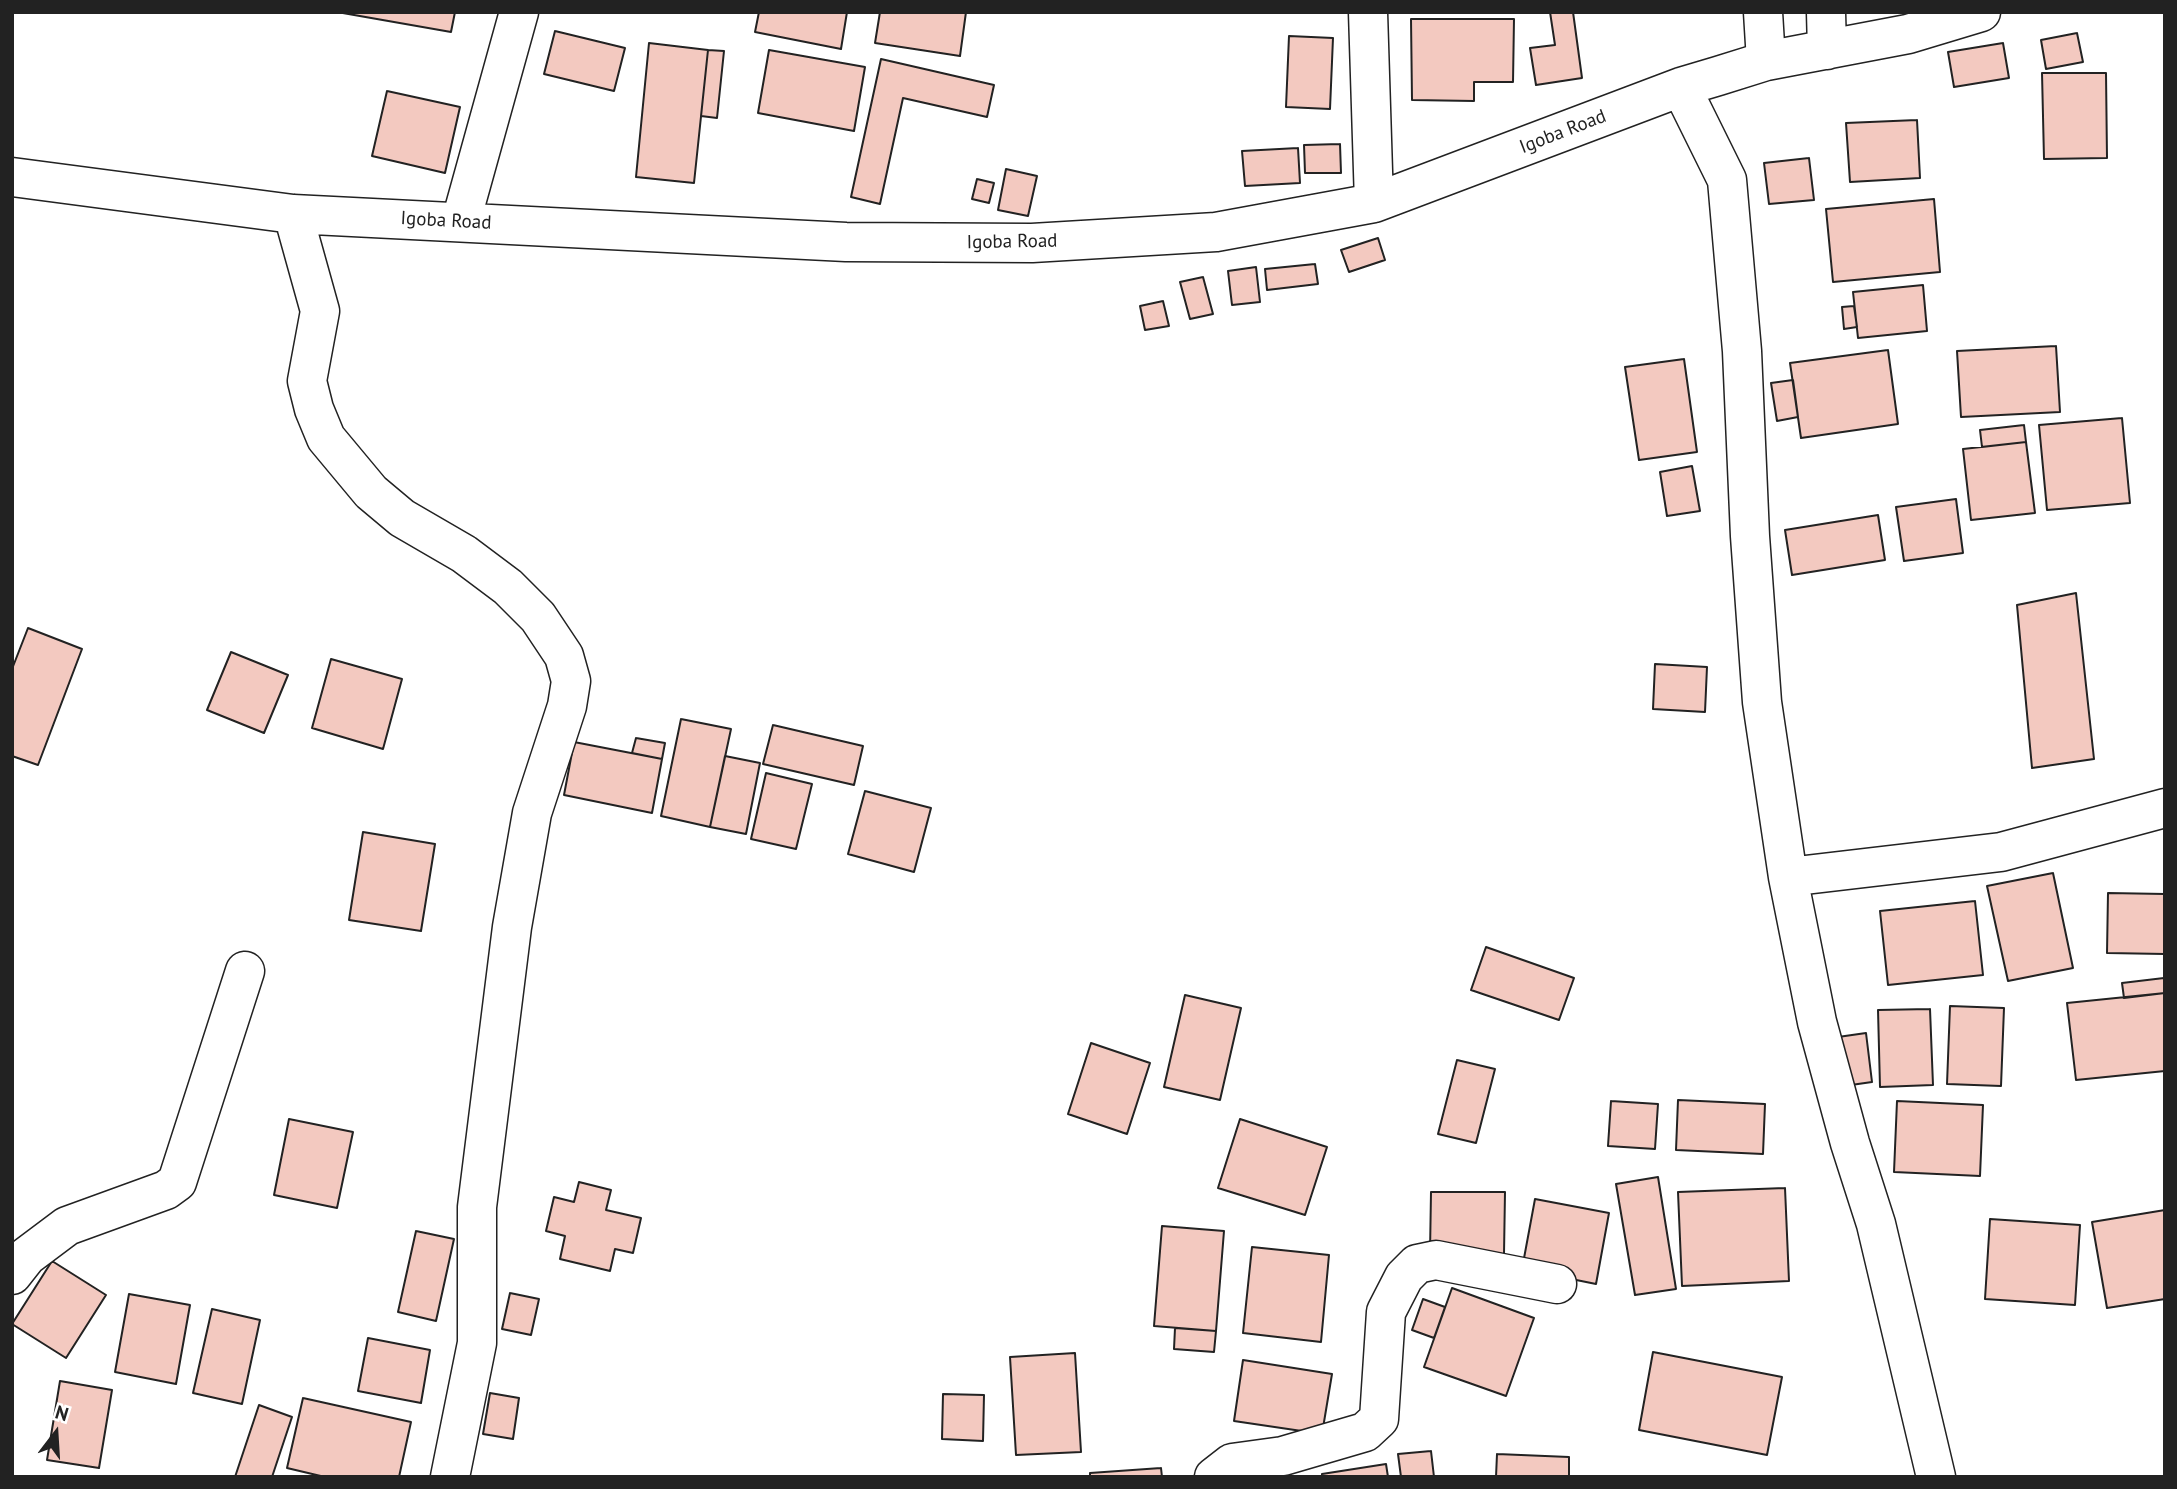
<!DOCTYPE html>
<html>
<head>
<meta charset="utf-8">
<style>
	body { margin:0 }
	#map { position:relative; width:2177px; height:1489px; overflow:hidden; background:#fff; font-family:"PT Sans",sans-serif }
	canvas { display:block }
	.frame { position:absolute; inset:0; border:14px solid #222; pointer-events:none }
	.north { position:absolute; left:21px; top:1398px; width:70px; height:70px; -webkit-text-stroke:5px #fff; paint-order:stroke; rotate:17deg; font-size:19px; font-weight:700; line-height:28px; text-align:center; color:#222 }
	.north::after { content:''; display:block; margin:auto; width:24px; height:32px; background:#222; clip-path:polygon(50% 0,100% 100%,50% 72%,0 100%) }
</style>
</head>
<body>
<div id="map">
<canvas width="2177" height="1489"></canvas>
<div class="frame"></div>
<div class="north">N</div>
</div>
<script>
const context = document.querySelector('canvas').getContext('2d');
context.lineJoin = 'round';
function fillPath(path, color) {
  context.fillStyle = color;
  context.fill(path, 'evenodd');
}
function poly(rows) {
  const path = new Path2D();
  for (const r of rows) {
    path.moveTo(r[0], r[1]);
    for (let i = 2; i < r.length; i += 2) path.lineTo(r[i], r[i + 1]);
  }
  return path;
}
function stroke(path, color, width, dash) {
  context.strokeStyle = color;
  context.lineWidth = width;
  context.lineCap = dash ? 'butt' : 'round';
  context.setLineDash(dash || []);
  context.stroke(path);
}
function label(font, color, halo, rows, align = 'center') {
  context.font = font + ' "PT Sans",sans-serif';
  context.lineWidth = 5;
  context.setLineDash([]);
  context.textBaseline = 'middle';
  context.strokeStyle = halo;
  context.fillStyle = color;
  for (const [text, x, y, turn = 0] of rows) {
    context.save();
    context.translate(x, y);
    context.rotate((+turn || 0) * Math.PI / 180);
    context.textAlign = isNaN(turn) ? turn : align;
    if (halo) context.strokeText(text, 0, 0);
    context.fillText(text, 0, 0);
    context.restore();
  }
}
const building = poly([
	[337,12,455,12,451,32,337,12],
	[759,12,847,12,841,49,755,32,759,12],
	[880,12,966,12,960,56,875,43,880,12],
	[1550,12,1573,12,1582,78,1536,85,1530,48,1555,45,1550,12],
	[1411,19,1514,19,1513,82,1474,82,1474,101,1412,100,1411,19],
	[555,31,625,48,614,91,544,74,555,31],
	[2077,33,2083,62,2046,69,2041,40,2077,33],
	[1289,36,1333,38,1330,109,1286,107,1289,36],
	[649,43,708,50,694,183,636,177,649,43],
	[2003,43,2009,78,1954,87,1948,52,2003,43],
	[708,50,724,51,717,118,701,116,708,50],
	[769,50,865,67,854,131,758,113,769,50],
	[881,59,994,85,987,117,903,98,880,204,851,197,881,59],
	[2042,73,2106,73,2107,158,2044,159,2042,73],
	[387,91,460,107,445,173,372,156,387,91],
	[1917,120,1920,178,1850,182,1846,123,1917,120],
	[1340,144,1341,173,1305,173,1304,145,1340,144],
	[1298,148,1300,183,1245,186,1242,151,1298,148],
	[1809,158,1814,200,1769,204,1764,163,1809,158],
	[1006,169,1037,176,1028,216,998,210,1006,169],
	[977,179,994,183,989,203,972,199,977,179],
	[1934,199,1940,272,1833,282,1826,209,1934,199],
	[1378,238,1385,260,1349,272,1341,250,1378,238],
	[1315,264,1318,284,1267,290,1265,269,1315,264],
	[1256,267,1260,302,1232,305,1228,271,1256,267],
	[1203,277,1213,314,1190,319,1180,282,1203,277],
	[1923,285,1927,331,1858,338,1853,292,1923,285],
	[1163,301,1169,326,1145,330,1140,306,1163,301],
	[1854,306,1857,327,1844,329,1842,307,1854,306],
	[2056,346,2060,412,1961,417,1957,351,2056,346],
	[1888,350,1898,424,1801,438,1790,363,1888,350],
	[1684,359,1697,452,1639,460,1625,367,1684,359],
	[1793,380,1798,417,1777,421,1771,383,1793,380],
	[2122,418,2130,503,2047,510,2039,425,2122,418],
	[2024,425,2026,442,1982,447,1980,430,2024,425],
	[2026,442,2035,513,1971,520,1963,449,2026,442],
	[1692,466,1700,511,1667,516,1660,472,1692,466],
	[1956,499,1963,553,1904,561,1896,507,1956,499],
	[1878,515,1885,560,1792,575,1785,530,1878,515],
	[2076,593,2094,759,2032,768,2017,605,2076,593],
	[28,628,82,649,38,765,12,756,12,669,28,628],
	[231,652,288,675,264,733,207,710,231,652],
	[331,659,402,679,383,749,312,728,331,659],
	[1655,664,1707,667,1705,712,1653,709,1655,664],
	[681,719,731,729,710,827,661,816,681,719],
	[773,725,863,746,854,785,763,764,773,725],
	[636,738,665,743,662,759,632,753,636,738],
	[574,742,662,759,652,813,564,795,574,742],
	[725,756,760,763,746,834,710,827,725,756],
	[766,773,812,784,796,849,751,839,766,773],
	[865,791,931,808,914,872,848,854,865,791],
	[363,832,435,844,421,931,349,920,363,832],
	[2053,873,2073,968,2008,981,1987,886,2053,873],
	[2108,893,2165,894,2165,954,2107,953,2108,893],
	[1975,901,1983,975,1888,985,1880,911,1975,901],
	[1486,947,1574,978,1559,1020,1471,990,1486,947],
	[2164,978,2165,993,2124,998,2122,983,2164,978],
	[2165,993,2165,1071,2076,1080,2067,1003,2165,993],
	[1185,995,1241,1008,1220,1100,1164,1087,1185,995],
	[1950,1006,2004,1008,2001,1086,1947,1084,1950,1006],
	[1930,1009,1933,1085,1880,1087,1878,1010,1930,1009],
	[1866,1033,1872,1082,1837,1087,1831,1038,1866,1033],
	[1091,1043,1150,1063,1127,1134,1068,1114,1091,1043],
	[1457,1060,1495,1069,1476,1143,1438,1134,1457,1060],
	[1678,1100,1765,1104,1763,1154,1676,1150,1678,1100],
	[1611,1101,1658,1104,1655,1149,1608,1146,1611,1101],
	[1897,1101,1983,1105,1980,1176,1894,1172,1897,1101],
	[289,1119,353,1132,337,1208,274,1195,289,1119],
	[1240,1119,1327,1147,1305,1215,1218,1188,1240,1119],
	[1658,1177,1676,1289,1635,1295,1616,1184,1658,1177],
	[579,1182,611,1190,606,1210,641,1218,633,1253,615,1249,610,1271,560,1259,565,1236,546,1231,554,1197,574,1202,579,1182],
	[1785,1188,1789,1281,1682,1286,1678,1192,1785,1188],
	[1431,1192,1505,1192,1504,1254,1430,1253,1431,1192],
	[1535,1199,1609,1213,1596,1284,1522,1269,1535,1199],
	[2165,1210,2165,1299,2107,1308,2092,1222,2165,1210],
	[1990,1219,2080,1225,2075,1305,1985,1299,1990,1219],
	[1162,1226,1224,1231,1216,1331,1154,1326,1162,1226],
	[416,1231,454,1239,436,1321,398,1312,416,1231],
	[1252,1247,1329,1255,1321,1342,1243,1333,1252,1247],
	[52,1261,106,1295,66,1358,12,1324,52,1261],
	[1452,1288,1534,1318,1506,1396,1424,1367,1452,1288],
	[510,1293,539,1299,531,1335,502,1329,510,1293],
	[129,1294,190,1305,176,1384,115,1372,129,1294],
	[1423,1299,1445,1307,1434,1338,1412,1330,1423,1299],
	[212,1309,260,1320,242,1404,193,1393,212,1309],
	[1175,1328,1216,1331,1214,1352,1174,1349,1175,1328],
	[368,1338,430,1350,421,1403,358,1391,368,1338],
	[1653,1352,1782,1377,1767,1455,1639,1430,1653,1352],
	[1075,1353,1081,1452,1016,1455,1010,1357,1075,1353],
	[1243,1360,1332,1374,1322,1434,1234,1421,1243,1360],
	[60,1381,112,1390,99,1468,47,1460,60,1381],
	[490,1393,519,1398,513,1439,483,1434,490,1393],
	[943,1394,984,1395,983,1441,942,1439,943,1394],
	[303,1398,411,1422,399,1477,325,1477,287,1468,303,1398],
	[259,1405,292,1417,272,1477,235,1477,259,1405],
	[1431,1451,1434,1477,1401,1477,1398,1454,1431,1451],
	[1497,1454,1569,1457,1569,1477,1496,1477,1497,1454],
	[1386,1464,1388,1477,1322,1477,1322,1474,1386,1464],
	[1161,1468,1162,1477,1090,1477,1090,1473,1161,1468]
]);
const minor = poly([
	[1368,12,1374,203],
	[1763,12,1766,61],
	[1826,12,1827,50],
	[1681,87,1727,180,1742,351,1750,536,1762,702,1788,877,1817,1022,1850,1143,1876,1224,1936,1477],
	[12,177,293,214,846,242,1032,243,1216,232,1374,203,1681,87,1718,76,1766,61,1908,34,1981,12],
	[293,214,320,311,307,381,314,409,326,438,371,492,402,518,464,554,508,587,538,617,564,656,571,681,567,706,532,813,512,927,477,1207,477,1343,450,1477],
	[461,221,519,12],
	[1788,877,2001,852,2165,808],
	[12,1275,27,1256,67,1226,166,1190,177,1182,245,971],
	[1214,1477,1232,1463,1283,1456,1365,1432,1379,1419,1386,1312,1404,1277,1417,1264,1436,1260,1557,1284]
]);
const streetNames = [
	["Igoba Road",1563,132,-21],
	["Igoba Road",446,221,3],
	["Igoba Road",1012,242,-1]
];
fillPath(building, '#f3c9c0');
stroke(building, '#222', 2);
stroke(minor, '#222', 41);
stroke(minor, '#fff', 38);
label('19px', '#222', '#fff', streetNames);
</script>
</body>
</html>
